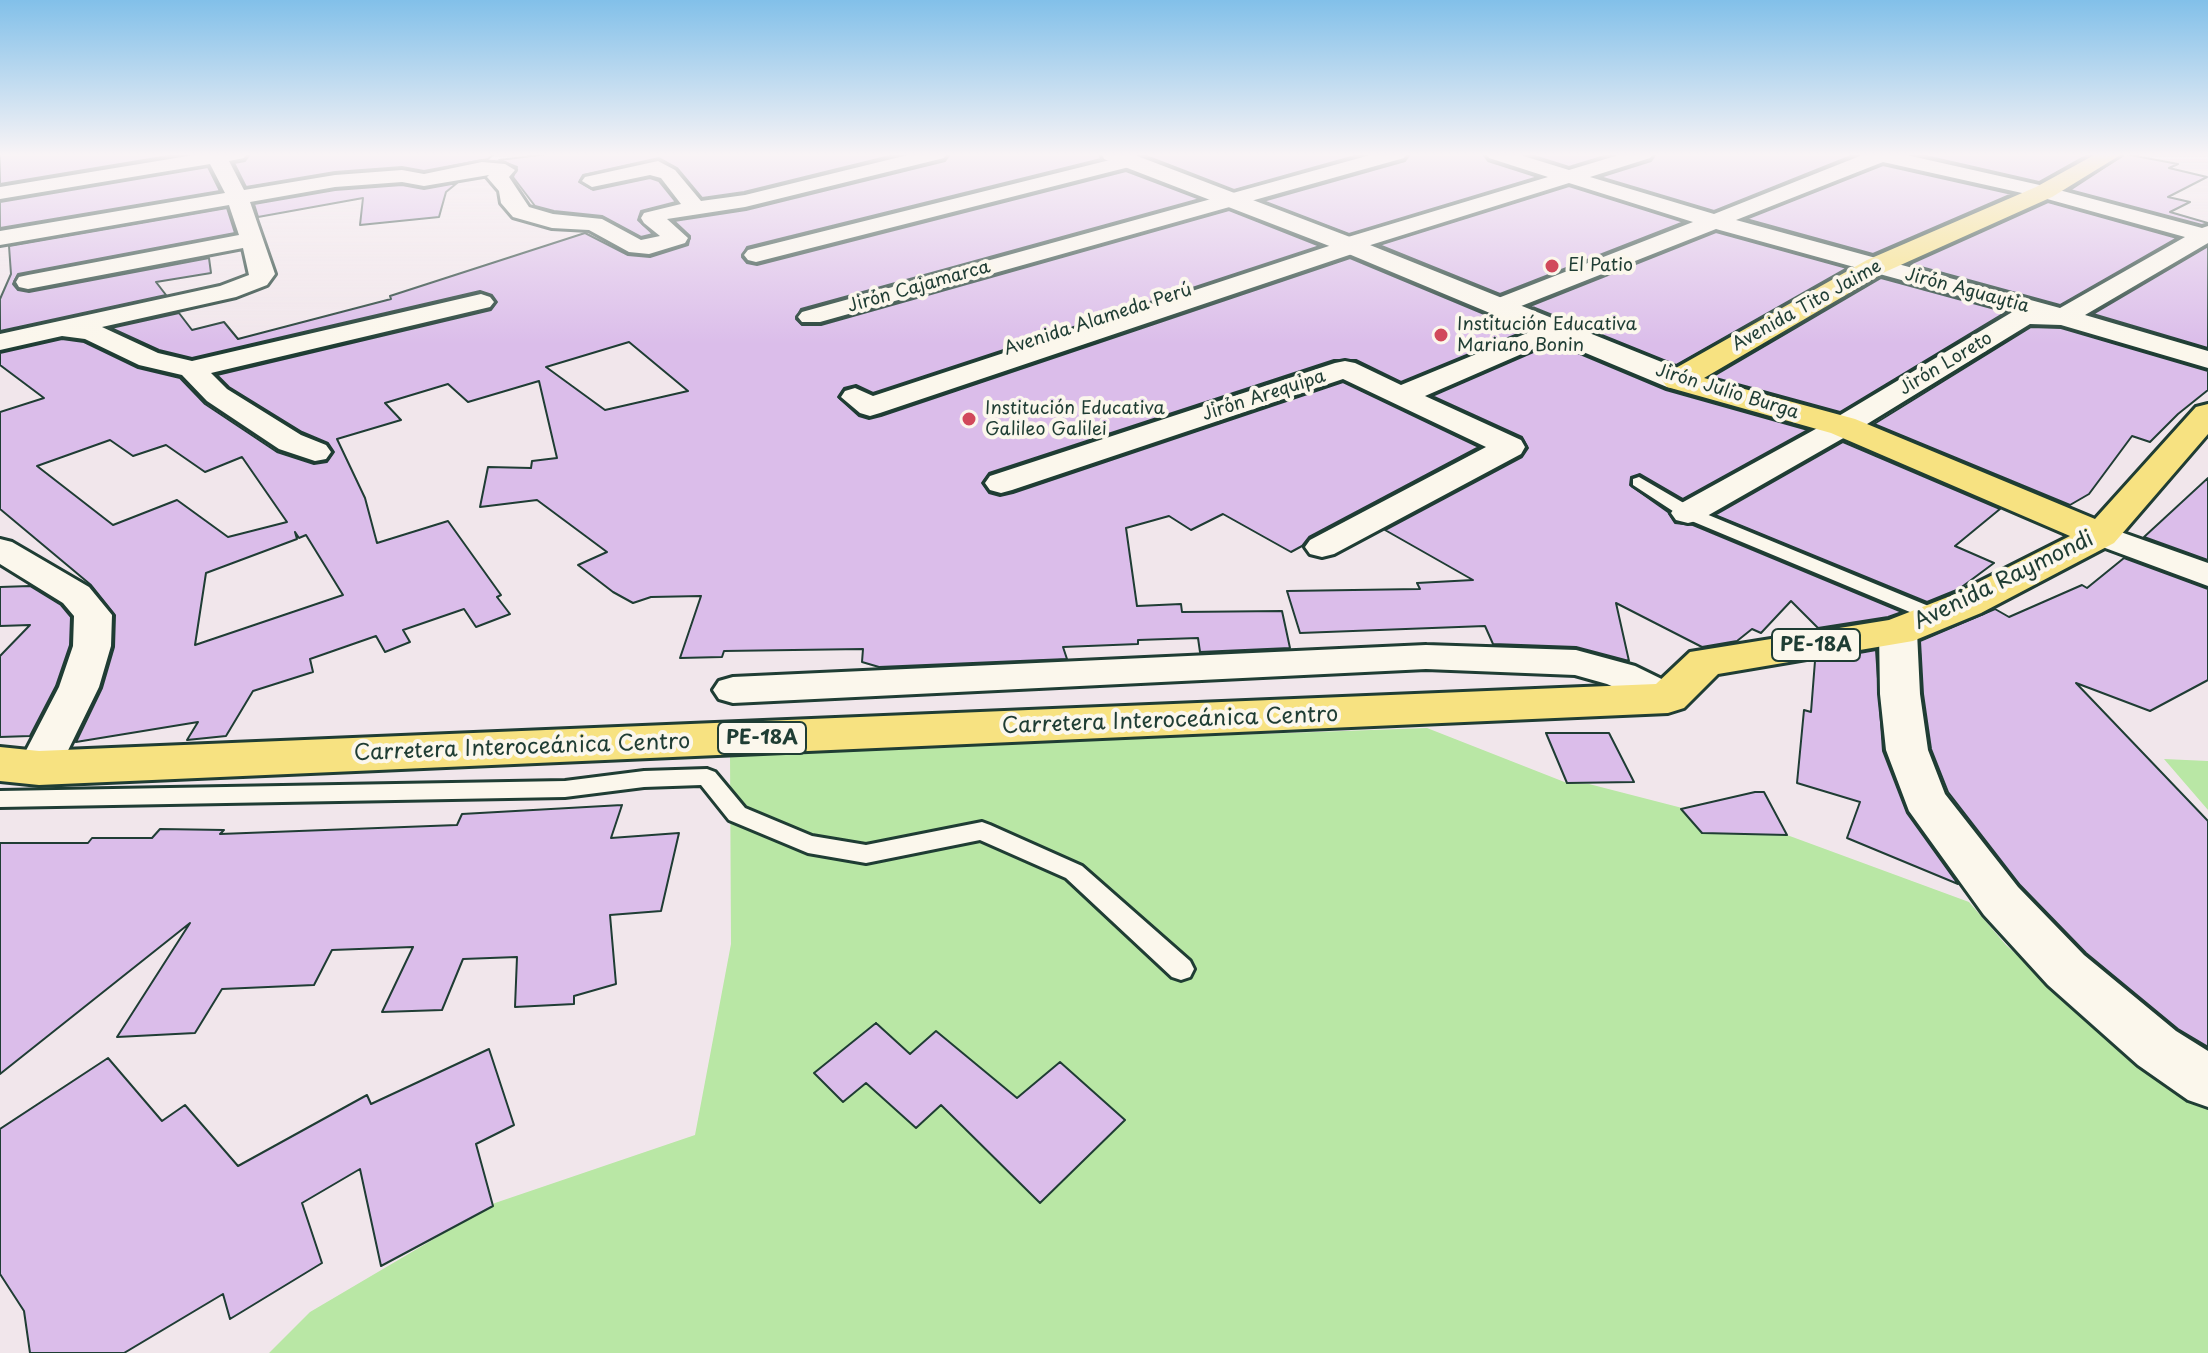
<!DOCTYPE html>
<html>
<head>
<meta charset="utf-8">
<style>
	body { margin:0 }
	canvas { display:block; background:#f1e6eb }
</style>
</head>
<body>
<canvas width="2208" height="1353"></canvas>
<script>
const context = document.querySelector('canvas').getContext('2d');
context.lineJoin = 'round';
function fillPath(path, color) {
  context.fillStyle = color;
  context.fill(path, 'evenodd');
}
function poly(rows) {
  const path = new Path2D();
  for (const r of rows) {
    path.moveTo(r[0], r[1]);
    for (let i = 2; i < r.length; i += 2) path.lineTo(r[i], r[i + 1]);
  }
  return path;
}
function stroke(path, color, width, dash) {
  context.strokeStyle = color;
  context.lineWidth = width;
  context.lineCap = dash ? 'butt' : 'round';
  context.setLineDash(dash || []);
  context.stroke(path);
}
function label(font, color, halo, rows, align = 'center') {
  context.font = font + ' "Playpen Sans",sans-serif';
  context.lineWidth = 8;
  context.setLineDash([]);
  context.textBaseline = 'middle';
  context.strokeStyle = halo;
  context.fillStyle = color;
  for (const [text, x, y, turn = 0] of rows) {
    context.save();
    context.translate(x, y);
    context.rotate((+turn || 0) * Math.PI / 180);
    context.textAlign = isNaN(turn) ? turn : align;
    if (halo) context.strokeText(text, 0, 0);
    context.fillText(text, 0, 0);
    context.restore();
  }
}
const green = poly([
	[1427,728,1567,783,1589,784,1787,835,1969,902,2006,945,2091,1024,2176,1088,2208,1107,2208,1353,269,1353,310,1312,495,1203,695,1135,731,944,730,753],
	[2164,759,2208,761,2208,810]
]);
const building = poly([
	[0,154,180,154,0,184,0,154],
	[250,154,494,154,488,159,424,171,402,167,335,172,246,187,234,163,245,161,250,154],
	[548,154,898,154,744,192,702,198,677,168,659,158,583,175,579,182,593,190,650,178,659,181,676,202,641,211,638,220,653,234,641,237,602,216,554,211,535,206,513,177,517,167,499,160,548,154],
	[950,154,1099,154,1101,159,747,247,742,257,747,263,757,265,1126,171,1200,199,801,309,796,319,802,325,821,325,1229,210,1320,246,873,393,856,385,844,388,838,397,859,416,869,419,881,416,1350,258,1525,331,1401,382,1356,360,1334,360,989,473,982,483,989,493,1000,496,1013,493,1343,382,1479,447,1309,537,1302,546,1291,552,1223,514,1191,530,1169,516,1126,528,1137,606,1181,604,1182,612,1282,611,1290,648,1200,652,1198,638,1138,640,1138,644,1063,647,1067,659,879,667,862,662,863,649,724,651,722,657,680,658,701,596,651,597,633,603,613,592,578,565,607,552,537,500,480,507,488,467,531,468,532,461,557,458,539,381,468,402,448,384,385,403,401,420,337,439,365,498,377,543,448,521,501,595,497,597,510,614,476,627,464,609,403,630,410,642,385,652,376,636,310,659,313,672,253,691,226,736,187,740,198,722,76,742,102,688,114,647,115,615,91,585,0,509,0,412,44,398,0,365,0,353,62,339,84,342,138,368,180,378,205,404,277,452,314,464,327,462,334,452,328,443,302,432,229,387,217,375,491,310,497,302,492,295,480,291,192,358,159,350,111,328,179,313,192,330,224,322,238,339,391,299,390,296,585,233,628,255,650,257,688,245,690,236,674,221,746,210,945,161,950,154],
	[629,342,688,391,605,410,546,367,629,342],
	[110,440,133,456,166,445,205,472,242,457,287,522,228,537,177,500,113,525,37,466,110,440],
	[295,532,299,538,306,535,343,595,195,645,206,573,297,539,295,532],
	[1141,154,1362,154,1234,190,1141,154],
	[1410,154,1483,154,1488,161,1538,177,1349,234,1263,201,1405,161,1410,154],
	[1528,154,1611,154,1569,167,1528,154],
	[1656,154,1856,154,1714,211,1600,177,1651,161,1656,154],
	[1917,154,2089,154,2039,182,1917,154],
	[2125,154,2178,164,2169,168,2207,177,2168,197,2190,202,2170,212,2208,223,2202,225,2070,190,2125,154],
	[1883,165,2012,194,1873,254,1746,219,1883,165],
	[208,167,220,191,0,228,0,202,208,167],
	[457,183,446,192,439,217,360,225,363,198,258,217,254,204,335,190,402,185,424,189,457,183],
	[1569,186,1684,222,1500,294,1379,245,1569,186],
	[2048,202,2177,238,2060,305,1910,264,2048,202],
	[227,208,235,233,18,274,13,284,18,290,29,292,209,258,211,273,156,282,166,295,0,331,0,299,11,274,9,246,227,208],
	[1716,232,1847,268,1676,365,1530,306,1716,232],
	[2208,246,2208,348,2093,314,2208,246],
	[1881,278,2006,312,1840,412,1712,377,1881,278],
	[2031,327,2061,328,2208,371,2208,390,2178,414,2150,442,2132,436,2089,494,2070,505,1874,424,2031,327],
	[1554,343,1666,390,1808,430,1683,499,1640,474,1631,477,1630,485,1668,512,1675,523,1693,525,1902,612,1888,617,1818,628,1791,601,1761,633,1752,629,1737,641,1702,647,1616,603,1629,661,1576,647,1493,644,1485,626,1300,633,1287,591,1420,589,1417,583,1473,580,1385,530,1522,457,1528,448,1522,437,1432,396,1554,343],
	[1843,442,2000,509,1955,546,1994,563,1959,589,1927,602,1715,515,1843,442],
	[2208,478,2208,560,2144,537,2208,478],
	[2124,558,2208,589,2208,680,2150,711,2076,683,2208,821,2208,1047,2178,1029,2086,953,2020,885,1948,792,1931,749,1923,694,1920,641,1995,609,2009,617,2082,585,2087,588,2124,558],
	[30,586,61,605,71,617,70,645,56,686,30,736,0,737,0,656,30,625,0,626,0,587,30,586],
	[1876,650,1883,751,1907,813,1958,884,1847,838,1860,802,1797,783,1804,710,1811,712,1815,661,1876,650],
	[1546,733,1609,733,1634,782,1567,783,1546,733],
	[1755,792,1764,792,1787,835,1702,833,1681,809,1755,792],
	[622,805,611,838,679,833,661,911,610,915,616,984,574,996,574,1004,515,1007,517,957,463,959,442,1010,382,1012,413,947,332,950,314,985,222,989,195,1033,117,1037,190,923,0,1074,0,843,88,843,92,838,152,838,160,829,224,830,220,834,457,825,462,814,622,805],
	[876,1023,910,1054,936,1031,1017,1098,1060,1062,1125,1120,1040,1203,941,1105,916,1128,866,1083,843,1102,814,1073,876,1023],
	[489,1049,514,1125,476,1144,493,1206,381,1266,360,1169,302,1203,322,1263,230,1319,223,1294,124,1353,30,1353,24,1311,0,1274,0,1129,108,1058,162,1121,185,1105,238,1166,367,1095,371,1104,489,1049]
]);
const lane = poly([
	[1639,477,1694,509,1943,612,1945,616,1936,622,1929,620,1682,517,1633,485,1633,479,1639,477],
	[707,769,715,772,745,808,812,836,866,845,982,822,990,825,1082,866,1190,961,1194,969,1190,977,1181,980,1172,977,1066,878,980,840,866,863,808,853,729,820,701,785,644,787,565,797,0,807,0,791,565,781,644,771,707,769]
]);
const street = poly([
	[200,154,247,154,244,158,229,161,244,190,335,175,402,170,424,174,482,162,505,164,515,170,509,177,529,207,553,214,602,219,641,240,660,236,644,223,641,218,644,213,681,204,661,178,650,175,592,187,582,181,585,177,658,161,675,170,701,201,745,195,912,154,947,154,944,158,745,207,667,219,688,238,685,243,649,254,629,252,589,230,552,228,513,217,501,203,499,191,487,177,489,175,424,186,402,182,335,187,250,202,275,274,267,285,236,297,102,327,158,353,192,361,481,294,490,297,494,302,490,307,211,373,227,389,301,435,326,445,331,452,326,459,315,461,279,449,207,401,182,375,139,365,85,339,62,336,0,350,0,334,220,286,249,275,243,248,28,289,19,287,16,282,19,277,28,275,239,235,229,205,0,245,0,231,225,193,210,164,0,199,0,187,200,154],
	[1374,154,1407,154,1404,158,820,322,802,322,798,317,802,312,1374,154],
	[1486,154,1517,154,1569,170,1622,154,1653,154,1650,158,1590,177,1714,214,1865,154,1902,154,2044,186,2202,228,2208,226,2208,243,2085,315,2208,351,2208,368,2061,325,2030,324,1854,432,1700,520,1688,523,1676,520,1671,513,1676,506,1832,420,2014,311,1716,229,1506,312,1488,312,1484,307,1488,302,1693,222,1569,183,1361,248,1358,252,880,413,870,416,860,413,841,397,845,391,855,388,873,396,1335,244,1338,240,1548,177,1489,158,1486,154],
	[1883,162,2040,197,2185,237,2060,308,1736,220,1883,162],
	[1130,155,1137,157,1140,161,1137,165,756,262,748,260,744,255,748,250,1130,155],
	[1554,322,1563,324,1567,330,1563,336,1425,396,1521,440,1525,447,1521,454,1334,554,1322,557,1310,554,1305,547,1310,540,1486,447,1343,379,1012,490,1001,493,990,490,985,483,990,476,1335,363,1345,361,1355,363,1401,385,1554,322],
	[2101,525,2208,563,2208,586,2089,542,2084,535,2089,528,2101,525],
	[0,539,12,542,89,587,112,615,111,646,99,687,54,779,39,783,24,779,17,768,59,687,73,646,74,616,63,603,0,564,0,539],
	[1898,620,1912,624,1917,632,1920,694,1928,750,1945,794,2018,887,2084,955,2176,1031,2208,1051,2208,1107,2188,1100,2138,1065,2048,985,1984,915,1909,811,1886,750,1880,694,1879,632,1884,624,1898,620],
	[1426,645,1576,650,1635,666,1682,689,1688,698,1682,707,1668,711,1607,684,1575,675,1426,669,733,703,719,699,713,690,719,681,733,677,1426,645]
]);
const secondary = poly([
	[1102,154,1132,154,1350,237,1689,373,1694,380,1689,387,1678,389,1667,387,1332,247,1104,159,1102,154]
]);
const highway = poly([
	[2096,154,2122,154,2052,197,1885,272,1704,378,1855,419,2095,519,2196,407,2208,404,2208,434,2114,543,1981,613,1913,641,1718,674,1684,708,1668,713,39,785,0,781,0,747,39,751,1656,684,1690,652,1889,620,1953,595,2070,536,1831,433,1667,387,1662,380,1667,373,1867,260,2036,187,2096,154]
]);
const markers = [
	[1552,266,8,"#d1495b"],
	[1441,335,8,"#d1495b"],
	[969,419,8,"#d1495b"]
];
const farPoinames = [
	["El Patio",1568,266],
	["Institución Educativa",1457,325],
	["Mariano Bonin",1457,346],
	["Institución Educativa",985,409],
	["Galileo Galilei",985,430]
];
const farStreetnames = [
	["Jirón Cajamarca",919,287,-16],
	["Jirón Aguaytia",1967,291,15],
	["Avenida Tito Jaime",1807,306,-29],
	["Avenida Alameda Perú",1098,320,-18],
	["Jirón Loreto",1946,364,-31],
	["Jirón Julio Burga",1727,392,17],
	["Jirón Arequipa",1264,396,-18]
];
const shields = [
	[1816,645,88],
	[762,738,88]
];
const shieldNames = [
	["PE-18A",1816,645],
	["PE-18A",762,738]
];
const streetNames = [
	["Avenida Raymondi",2004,581,-26],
	["Carretera Interoceánica Centro",1170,721,-2],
	["Carretera Interoceánica Centro",522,748,-2]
];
fillPath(green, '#b9e7a5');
fillPath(building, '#dbbdea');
stroke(building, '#1f3d34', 2);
stroke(lane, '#1f3d34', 6);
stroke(street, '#1f3d34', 6);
stroke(secondary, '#1f3d34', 6);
stroke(highway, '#1f3d34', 6);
fillPath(lane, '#fbf7ec');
fillPath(street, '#fbf7ec');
fillPath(secondary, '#fbf7ec');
fillPath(highway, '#f7e281');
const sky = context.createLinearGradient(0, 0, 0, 344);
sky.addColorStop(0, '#82c0e9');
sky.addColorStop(0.45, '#f9f4f6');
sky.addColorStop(1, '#f9f4f600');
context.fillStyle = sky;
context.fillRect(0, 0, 2208, 344);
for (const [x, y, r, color] of markers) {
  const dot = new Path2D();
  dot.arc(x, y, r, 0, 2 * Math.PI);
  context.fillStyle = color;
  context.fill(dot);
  stroke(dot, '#fbf7ec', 3);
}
label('18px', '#1f3d34', '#fbf7ec', farPoinames, 'left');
label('18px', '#1f3d34', '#fbf7ec', farStreetnames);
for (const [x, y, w] of shields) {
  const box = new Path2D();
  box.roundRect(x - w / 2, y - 16, w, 32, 6);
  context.fillStyle = '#fbf7ec';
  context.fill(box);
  stroke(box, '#1f3d34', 2);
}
label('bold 20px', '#1f3d34', null, shieldNames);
label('22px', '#1f3d34', '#fbf7ec', streetNames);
</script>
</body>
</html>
